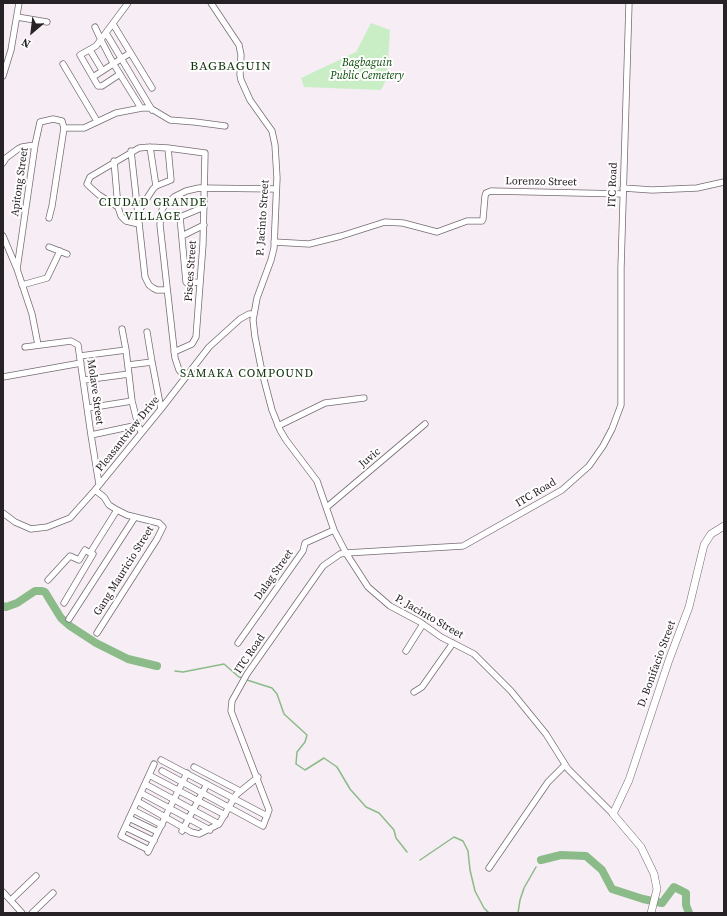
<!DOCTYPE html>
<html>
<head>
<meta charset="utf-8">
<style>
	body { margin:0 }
	#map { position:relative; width:727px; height:916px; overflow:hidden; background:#f7edf4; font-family:"Source Serif 4",serif }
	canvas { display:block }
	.frame { position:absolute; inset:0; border:4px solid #262225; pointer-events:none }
	.north { position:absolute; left:12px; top:12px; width:40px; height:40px; -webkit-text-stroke:3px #fffdfe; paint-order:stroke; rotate:208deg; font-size:11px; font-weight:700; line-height:16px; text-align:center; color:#262225 }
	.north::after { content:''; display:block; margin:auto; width:14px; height:18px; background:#262225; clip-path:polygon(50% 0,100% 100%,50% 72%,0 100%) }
</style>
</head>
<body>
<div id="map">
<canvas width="727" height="916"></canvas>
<div class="frame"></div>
<div class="north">N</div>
</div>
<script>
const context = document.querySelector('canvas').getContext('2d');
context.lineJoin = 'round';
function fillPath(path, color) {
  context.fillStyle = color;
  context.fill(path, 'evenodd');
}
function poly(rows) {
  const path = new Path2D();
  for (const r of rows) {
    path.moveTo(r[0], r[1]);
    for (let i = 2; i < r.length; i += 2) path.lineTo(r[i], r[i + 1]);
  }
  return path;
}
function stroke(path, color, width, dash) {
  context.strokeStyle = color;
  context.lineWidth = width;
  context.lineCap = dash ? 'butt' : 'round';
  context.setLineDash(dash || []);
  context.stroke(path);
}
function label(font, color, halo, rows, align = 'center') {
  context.font = font + ' "Source Serif 4",serif';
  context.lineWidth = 4;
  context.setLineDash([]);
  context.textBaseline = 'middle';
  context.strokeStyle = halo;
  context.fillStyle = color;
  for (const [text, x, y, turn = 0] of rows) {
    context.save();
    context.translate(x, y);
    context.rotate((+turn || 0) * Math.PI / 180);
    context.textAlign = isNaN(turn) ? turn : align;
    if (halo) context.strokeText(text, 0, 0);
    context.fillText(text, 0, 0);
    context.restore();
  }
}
const green = poly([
	[371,23,390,30,387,78,381,90,304,87,301,78,356,52]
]);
const stream = poly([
	[175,671,183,672,224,664,239,677,243,678],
	[247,680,272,688,277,694,284,714,307,735,305,742,297,752,296,764,305,770,324,758,337,767,350,789,366,807,379,813,394,830,396,838,407,852],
	[420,860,454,837,463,841,468,851,470,870,475,891,484,908,489,913],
	[518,913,520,900,524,888,536,867]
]);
const river = poly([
	[3,606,6,607,17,603,35,591,42,591,45,592,48,597,61,618,70,626,96,643,128,659,157,666],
	[541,860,561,855,586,856,602,870,612,889,643,899,662,903,674,887,686,893,686,905,689,913]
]);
const minor = poly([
	[211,3,239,45,241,55,240,75,241,80,250,100,272,131,275,145,277,178,274,248,271,260,257,298,253,320,255,337,262,372,272,410,280,430,286,440,317,481,334,530,346,553,368,587,390,606,420,622,441,637,474,654,511,691,533,718,546,734,568,769,613,814],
	[17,17,47,22],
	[113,24,152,88],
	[95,27,101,40,113,63,141,108],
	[106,33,152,110],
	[90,50,102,70],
	[63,64,97,121],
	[120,74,102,86,98,86,80,55,96,46,128,3],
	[3,76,11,50,19,3],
	[93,77,130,53],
	[64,128,84,128,116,113,142,108,150,108,170,120,195,122,225,126],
	[150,147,156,186],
	[131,151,145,277,149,285,153,288,157,290,167,290],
	[114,161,118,207,121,216,126,221,139,224],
	[3,163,6,158,18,149,22,147,35,145],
	[623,188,652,190,697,188,724,182],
	[118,207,99,195,90,187,87,184,90,177,139,148,150,147,168,148,205,153,203,244,196,337,192,344,174,352],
	[138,212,153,189,156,186,171,180,168,148],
	[3,236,17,269,32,314,38,345],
	[182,236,204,225],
	[274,242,309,244,341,236,385,222,403,223,437,232,467,221,482,221,483,219,485,196,486,193,491,191,623,194],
	[49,247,67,254],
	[17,269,35,145,40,122,53,119,62,121,64,128,52,206,49,218],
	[200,282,187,283,186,282,180,217,204,207],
	[22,285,47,278,60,251],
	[122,329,126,350,132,401,138,425,141,432],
	[147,332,152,362,161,409],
	[25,347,71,341,78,345,91,435,99,484],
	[80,356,126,350],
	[128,365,152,362],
	[3,377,81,363],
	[185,377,179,370,175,358,160,225,161,212,164,206,174,197,186,191,199,188,276,189],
	[84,380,129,374],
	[88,408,132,401],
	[278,426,325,403,364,398],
	[91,435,138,425],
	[95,490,104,497,109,505,117,510,127,515,159,523,163,527,157,539,97,633],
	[327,507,425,424],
	[3,513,15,522,31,529,47,527,70,518,95,490,161,409,209,347,240,319,249,314,253,314],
	[48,580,70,556,79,560,85,550,90,553],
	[64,603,93,554,90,553,117,510],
	[69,619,135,517],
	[238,643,303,551,305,543,334,530],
	[406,651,423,624],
	[414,692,422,687,453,643],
	[161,760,267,816],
	[194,767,240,791],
	[162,771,263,826,269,810,231,711,232,701,247,674,323,566,340,554,346,553,463,546,562,490,589,466,603,446,612,429,621,405,621,268,629,3],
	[149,775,225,815],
	[145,784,219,824],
	[141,793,210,830],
	[137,801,191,832,199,834,219,824,236,795,258,777],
	[133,810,162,825],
	[129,818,158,832],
	[125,827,154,841],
	[182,831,207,784],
	[149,850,121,836,154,764],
	[148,852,187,773],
	[489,868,548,782,565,765],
	[3,892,22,913],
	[11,900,36,876],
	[32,913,53,893]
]);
const major = poly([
	[651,913,657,889,654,874,641,847,613,814,629,780,669,660,689,607,704,545,711,534,724,526]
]);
const parkNames = [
	["Bagbaguin",367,63],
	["Public Cemetery",367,76]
];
const streetNames = [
	["Apitong Street",20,182,-82],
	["Lorenzo Street",541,182,1],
	["ITC Road",613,185,-88],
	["P. Jacinto Street",263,218,-86],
	["Pisces Street",191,271,-86],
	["Molave Street",95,392,82],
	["Pleasantview Drive",128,434,-51],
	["Juvic",370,458,-40],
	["ITC Road",536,493,-31],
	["Gang Mauricio Street",124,571,-58],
	["Dalag Street",274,575,-55],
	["P. Jacinto Street",429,617,30],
	["ITC Road",250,654,-56],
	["D. Bonifacio Street",657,664,-70]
];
const neighbourhoodNames = [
	["CIUDAD GRANDE",153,203],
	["VILLAGE",153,217],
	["SAMAKA COMPOUND",247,374]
];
const quarterNames = [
	["BAGBAGUIN",231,67]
];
fillPath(green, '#c9eec6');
stroke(stream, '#8bbb88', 1.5);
stroke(river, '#8bbb88', 8);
stroke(minor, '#756c73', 7);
stroke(major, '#756c73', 8);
stroke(minor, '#fff', 5.5);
stroke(major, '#fff', 7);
label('italic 11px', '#004a04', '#fffdfe', parkNames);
label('11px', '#262225', '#fffdfe', streetNames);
context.letterSpacing = '1px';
label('12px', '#0b330b', '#fffdfe', neighbourhoodNames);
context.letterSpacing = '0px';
context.letterSpacing = '1px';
label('13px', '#0b330b', '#fffdfe', quarterNames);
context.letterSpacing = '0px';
</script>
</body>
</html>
